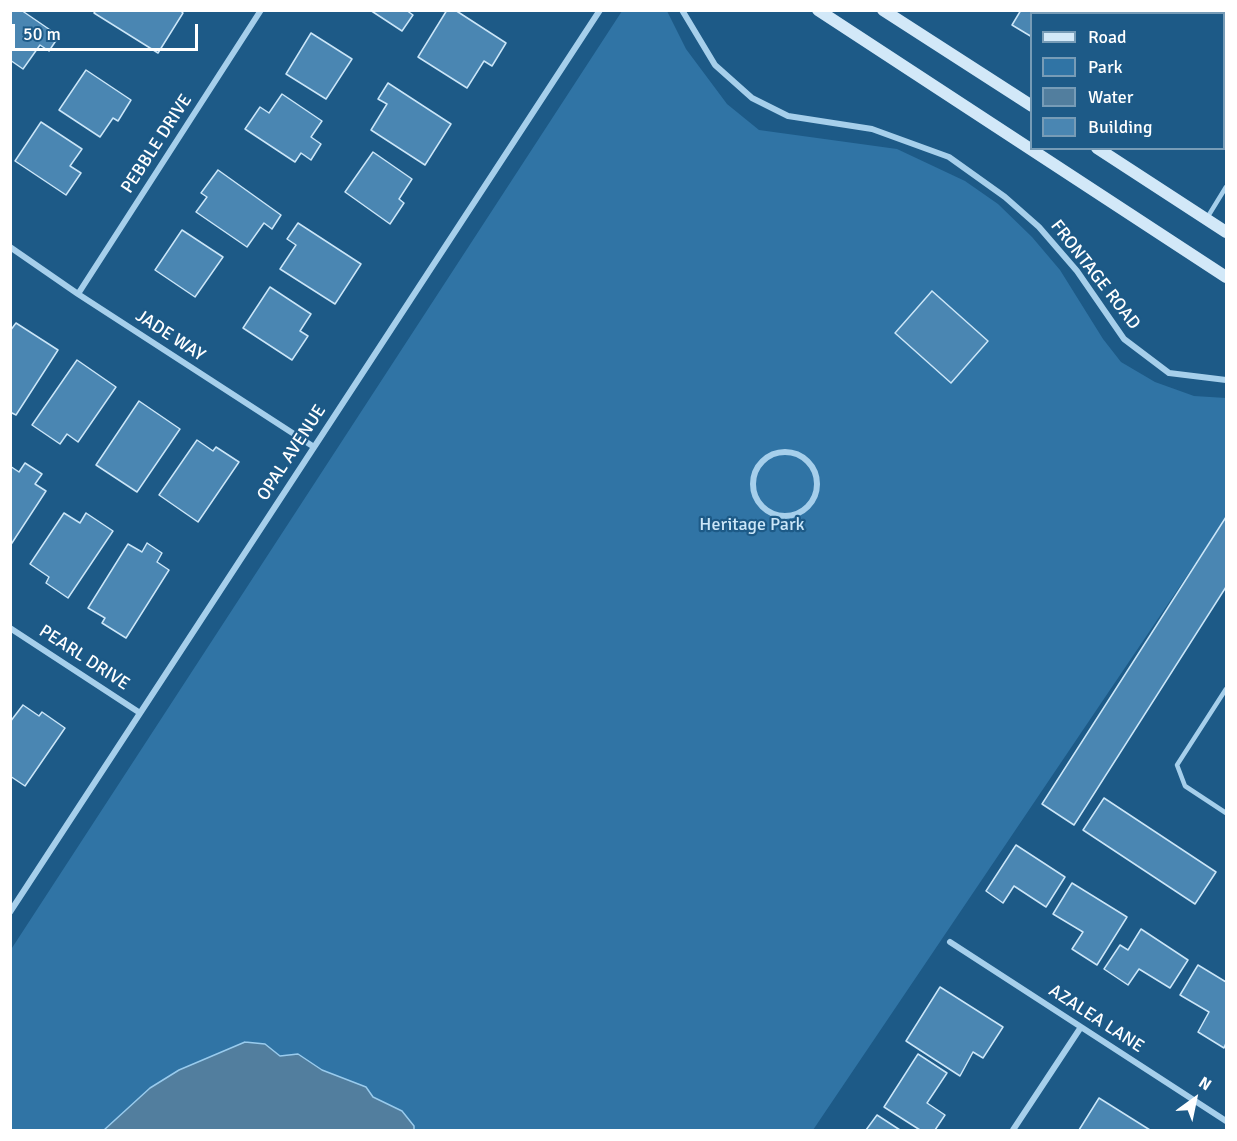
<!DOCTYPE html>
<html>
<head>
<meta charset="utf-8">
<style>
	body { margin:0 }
	#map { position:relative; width:1237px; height:1141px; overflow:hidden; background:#1d5a87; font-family:Signika,sans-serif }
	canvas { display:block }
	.frame { position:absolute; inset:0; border:12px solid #fff; pointer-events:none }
	.legend { position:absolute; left:1030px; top:12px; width:195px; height:138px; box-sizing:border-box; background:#1d5a87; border:2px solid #779cb7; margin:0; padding:8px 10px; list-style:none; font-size:18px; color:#fff }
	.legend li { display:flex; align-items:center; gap:12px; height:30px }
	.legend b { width:30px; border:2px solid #779cb7 }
	.north { position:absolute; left:1165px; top:1069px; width:60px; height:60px; -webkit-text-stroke:4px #1d5a87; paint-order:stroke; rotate:33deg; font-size:16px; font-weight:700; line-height:24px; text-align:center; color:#fff }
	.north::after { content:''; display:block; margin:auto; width:21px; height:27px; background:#fff; clip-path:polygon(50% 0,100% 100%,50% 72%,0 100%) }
	.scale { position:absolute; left:12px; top:24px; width:186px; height:27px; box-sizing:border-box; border:3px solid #fff; border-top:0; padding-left:8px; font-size:18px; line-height:21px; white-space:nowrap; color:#fff; -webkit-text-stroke:4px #1d5a87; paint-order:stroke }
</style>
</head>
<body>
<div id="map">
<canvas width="1237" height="1141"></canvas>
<div class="frame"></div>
<ul class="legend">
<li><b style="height:8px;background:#d2e8f8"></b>Road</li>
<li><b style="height:16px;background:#3074a5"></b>Park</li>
<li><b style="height:16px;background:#527e9e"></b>Water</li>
<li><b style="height:16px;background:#4a86b2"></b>Building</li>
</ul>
<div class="north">N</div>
<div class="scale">50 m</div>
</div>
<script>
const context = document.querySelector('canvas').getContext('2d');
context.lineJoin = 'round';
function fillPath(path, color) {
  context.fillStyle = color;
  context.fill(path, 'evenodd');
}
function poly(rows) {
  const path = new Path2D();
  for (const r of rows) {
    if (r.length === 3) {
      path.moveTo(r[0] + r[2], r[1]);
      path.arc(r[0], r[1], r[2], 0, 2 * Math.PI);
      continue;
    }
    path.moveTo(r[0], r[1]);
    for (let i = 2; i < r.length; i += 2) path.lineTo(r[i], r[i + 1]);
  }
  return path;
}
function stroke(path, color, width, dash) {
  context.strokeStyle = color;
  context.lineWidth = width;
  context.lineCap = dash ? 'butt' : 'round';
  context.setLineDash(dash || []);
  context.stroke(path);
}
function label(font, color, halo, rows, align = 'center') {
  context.font = font + ' Signika,sans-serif';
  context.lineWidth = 4.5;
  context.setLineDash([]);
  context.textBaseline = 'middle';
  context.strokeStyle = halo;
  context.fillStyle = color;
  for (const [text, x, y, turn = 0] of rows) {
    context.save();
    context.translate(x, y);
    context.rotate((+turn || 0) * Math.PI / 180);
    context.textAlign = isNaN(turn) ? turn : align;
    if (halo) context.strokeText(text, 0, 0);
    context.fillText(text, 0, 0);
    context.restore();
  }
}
const green = poly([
	[622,11,667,11,686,49,727,104,759,130,897,149,965,181,998,204,1032,237,1060,270,1103,339,1121,362,1155,382,1194,396,1226,398,1226,518,813,1130,11,1130,10,951]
]);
const water = poly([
	[245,1042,265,1044,280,1056,298,1054,322,1070,366,1087,373,1097,402,1111,414,1126,414,1130,104,1130,150,1088,179,1070,245,1042]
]);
const building = poly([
	[10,10,21,10,59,36,49,51,40,45,23,69,10,60,10,10],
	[96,10,180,10,183,13,158,53,94,13,96,10],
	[370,10,406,10,413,15,402,31,370,10],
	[447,10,455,10,506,43,492,66,484,61,467,88,418,57,447,10],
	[1021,10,1087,10,1085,14,1032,14,1032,37,1012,25,1021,10],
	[1114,10,1150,10,1155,14,1112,14,1114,10],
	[311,33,352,59,326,99,286,74,311,33],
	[86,70,131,100,118,121,113,118,100,137,59,110,86,70],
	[388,83,451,124,425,165,371,130,387,104,378,99,388,83],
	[282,94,322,121,311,137,321,144,311,160,301,153,295,162,245,129,260,107,269,113,282,94],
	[41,122,82,149,70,166,81,173,66,195,15,161,41,122],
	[373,152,412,179,399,199,404,203,390,224,345,192,373,152],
	[218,170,281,215,272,229,264,223,247,247,196,212,207,197,201,193,218,170],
	[298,223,361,264,335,304,280,269,296,245,287,239,298,223],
	[182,230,223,257,195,297,155,270,182,230],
	[270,287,311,314,300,331,308,336,292,360,243,328,270,287],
	[932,291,988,341,951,383,895,333,932,291],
	[16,323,58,350,16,415,10,412,10,331,16,323],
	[77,360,116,387,78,442,67,434,60,444,32,425,77,360],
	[139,401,180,429,137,492,96,465,139,401],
	[197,440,213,451,216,447,239,462,198,522,159,495,197,440],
	[25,463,42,474,35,484,46,491,10,546,10,466,19,472,25,463],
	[64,513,80,523,86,513,113,531,68,598,46,583,49,577,30,564,64,513],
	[1226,517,1226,587,1074,825,1042,804,1226,517],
	[147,543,162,553,157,562,169,570,126,638,102,623,105,618,88,608,128,544,142,552,147,543],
	[23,705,39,716,42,712,65,728,25,786,10,776,10,722,23,705],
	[1104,798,1216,872,1195,904,1083,830,1104,798],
	[1016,845,1065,877,1046,907,1014,886,1003,903,986,891,1016,845],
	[1072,883,1127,917,1097,965,1072,949,1083,932,1053,914,1072,883],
	[1141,929,1188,960,1170,988,1139,969,1128,985,1104,969,1120,945,1128,950,1141,929],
	[1198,965,1226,982,1226,1043,1224,1048,1198,1032,1209,1012,1180,995,1198,965],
	[940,987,1003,1027,983,1058,973,1052,960,1076,906,1041,940,987],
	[918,1054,947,1073,927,1103,945,1115,935,1130,920,1130,884,1107,918,1054],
	[1099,1098,1150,1130,1079,1130,1099,1098],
	[877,1115,900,1130,866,1130,877,1115]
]);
const service = poly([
	[1207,218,1226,187],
	[1226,689,1177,765,1185,786,1226,813]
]);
const minor = poly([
	[682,10,715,65,752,98,788,116,872,129,949,157,1005,197,1039,227,1077,271,1124,339,1169,373,1226,380],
	[10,247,78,294,314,447],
	[78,294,261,10],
	[785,484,32],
	[10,628,140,713],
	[10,912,600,10],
	[950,942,1226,1121],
	[1013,1130,1081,1027]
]);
const secondary = poly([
	[818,10,1226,277],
	[883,10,1032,106],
	[1097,148,1226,232]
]);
const streetNames = [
	["PEBBLE DRIVE",157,144,-57],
	["FRONTAGE ROAD",1095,275,52],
	["JADE WAY",170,336,33],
	["OPAL AVENUE",292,453,-57],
	["PEARL DRIVE",84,658,33],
	["AZALEA LANE",1096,1019,33]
];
const parkNames = [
	["Heritage Park",752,525]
];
fillPath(green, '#3074a5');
fillPath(water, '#527e9e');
stroke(water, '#99cbed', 1.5);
fillPath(building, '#4a86b2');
stroke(building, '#cbe6f8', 1.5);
stroke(service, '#a6cfeb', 4.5);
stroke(minor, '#a6cfeb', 6);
stroke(secondary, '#d2e8f8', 12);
label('18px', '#fff', '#1d5a87', streetNames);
label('18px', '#cbe6f8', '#1d5a87', parkNames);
</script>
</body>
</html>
